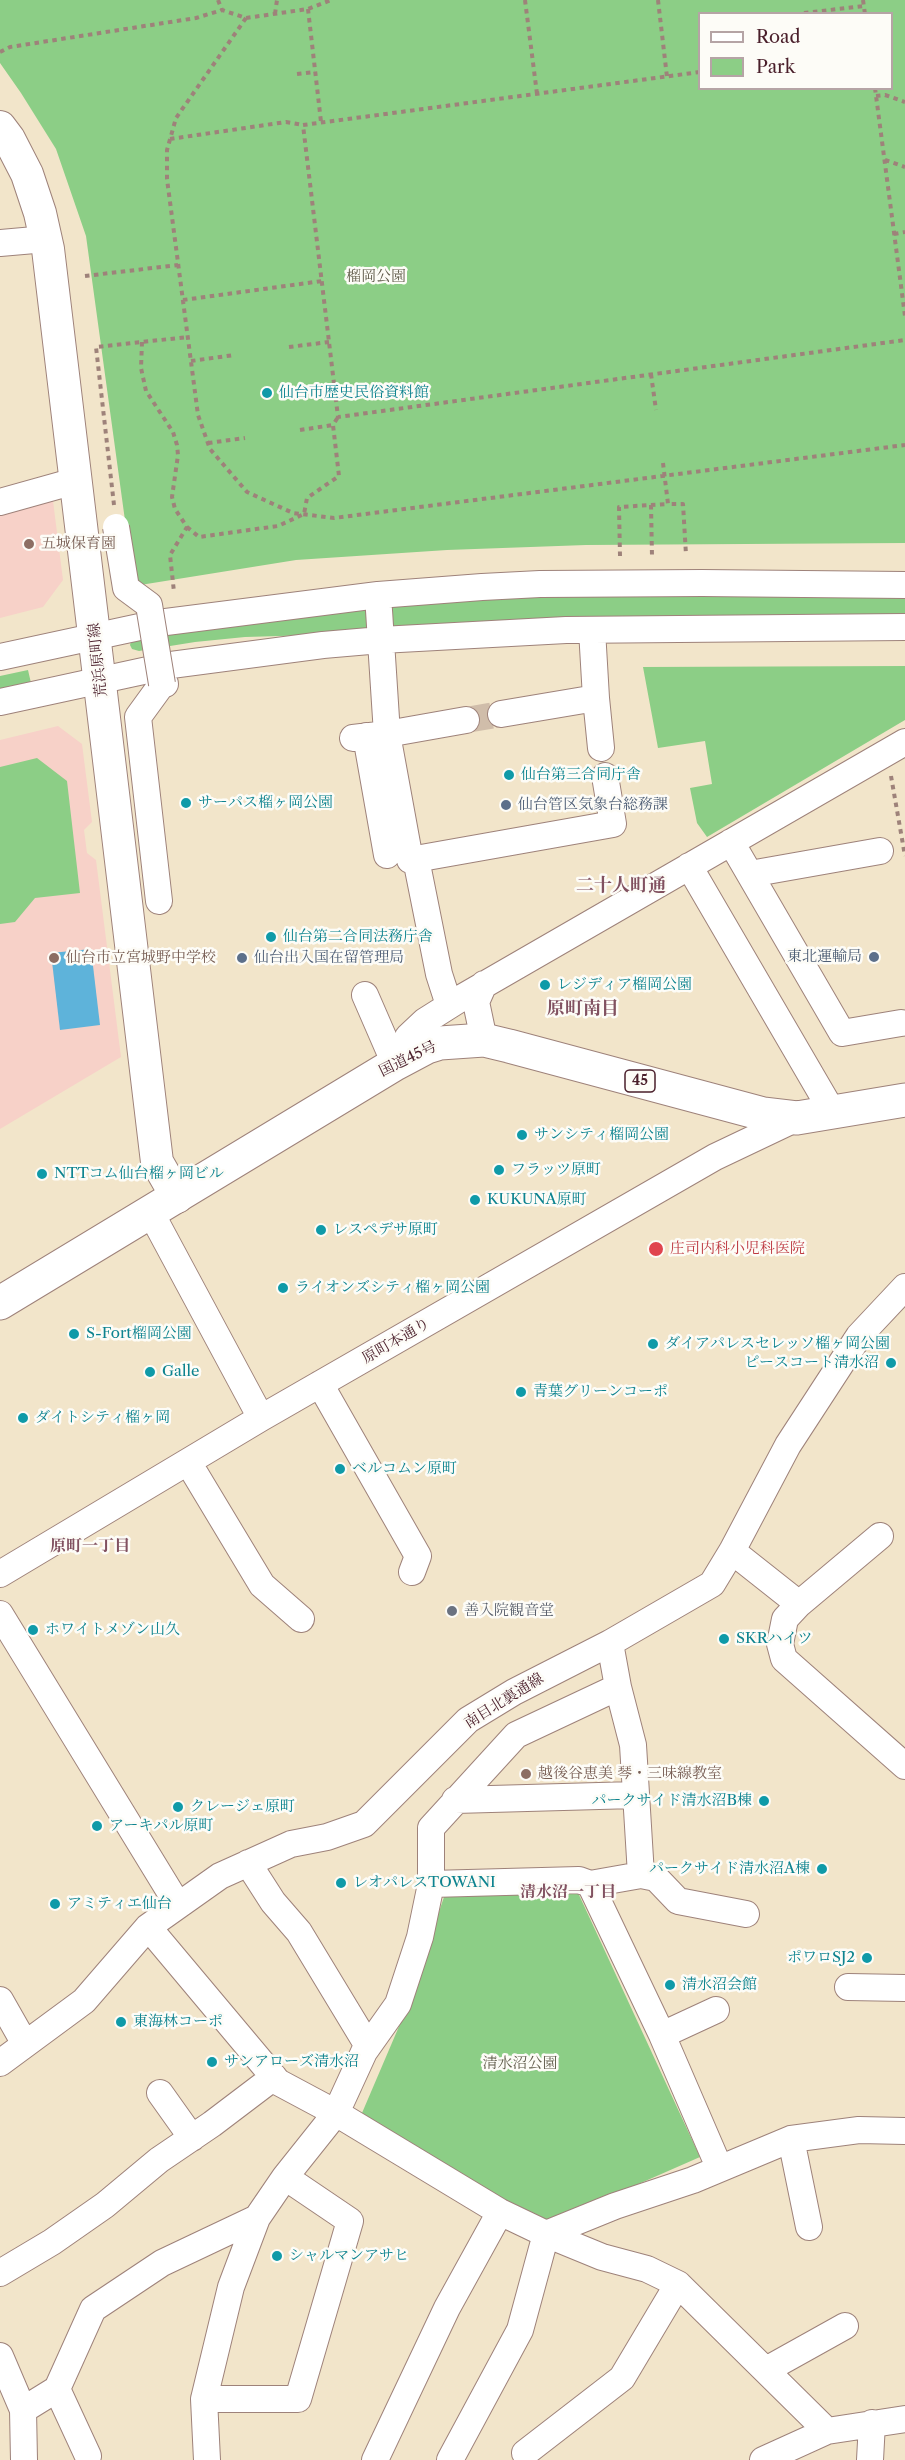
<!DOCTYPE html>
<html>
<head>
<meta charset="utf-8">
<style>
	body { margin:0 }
	#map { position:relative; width:905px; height:2460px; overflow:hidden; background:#f2e5ca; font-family:"Libre Caslon Text",serif }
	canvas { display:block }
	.legend { position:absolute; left:698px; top:12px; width:195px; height:78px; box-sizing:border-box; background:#fdfcf7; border:2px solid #b5a4a5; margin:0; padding:8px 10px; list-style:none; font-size:18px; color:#4a1f2b }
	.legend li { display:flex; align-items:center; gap:12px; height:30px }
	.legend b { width:30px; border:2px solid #b5a4a5 }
</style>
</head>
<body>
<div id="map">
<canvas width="905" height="2460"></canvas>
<ul class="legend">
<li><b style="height:8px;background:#fff"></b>Road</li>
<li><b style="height:16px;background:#8cce86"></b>Park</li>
</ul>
</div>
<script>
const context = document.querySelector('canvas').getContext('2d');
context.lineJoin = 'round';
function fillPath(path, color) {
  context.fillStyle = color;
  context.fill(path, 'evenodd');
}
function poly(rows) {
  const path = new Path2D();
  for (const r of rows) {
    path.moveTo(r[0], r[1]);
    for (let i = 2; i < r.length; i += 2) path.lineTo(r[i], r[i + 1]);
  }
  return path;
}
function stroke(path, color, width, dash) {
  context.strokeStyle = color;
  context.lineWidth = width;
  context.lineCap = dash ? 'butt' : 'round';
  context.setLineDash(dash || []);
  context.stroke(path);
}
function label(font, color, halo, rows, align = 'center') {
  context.font = font + ' "Libre Caslon Text","Noto Serif JP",serif';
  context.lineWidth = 5;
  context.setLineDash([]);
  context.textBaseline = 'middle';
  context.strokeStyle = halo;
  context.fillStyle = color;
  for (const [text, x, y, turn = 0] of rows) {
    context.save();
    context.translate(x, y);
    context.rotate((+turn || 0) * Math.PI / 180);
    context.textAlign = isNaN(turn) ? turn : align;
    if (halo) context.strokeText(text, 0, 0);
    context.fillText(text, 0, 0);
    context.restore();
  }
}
const built = poly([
	[52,493,63,580,43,607,0,618,0,509],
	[58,726,82,744,92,822,84,830,87,853,96,860,121,1057,0,1129,0,740]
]);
const green = poly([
	[0,0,905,0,905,543,586,545,447,550,296,560,134,586,86,236,56,149,21,93,0,63],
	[700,14,892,14,892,88,700,88],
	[905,594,905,618,567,619,474,622,400,628,392,625,390,609,392,606,520,597],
	[365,608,369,610,369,629,314,635,245,637,195,642,139,651,132,649,130,645,132,638],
	[905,666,905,720,707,837,697,823,690,788,712,784,705,741,658,748,643,667],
	[28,670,31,683,0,691,0,676],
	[37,758,67,781,80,893,35,898,15,922,0,924,0,767],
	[574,1884,700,2157,552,2222,523,2215,362,2113,406,2010,445,1894]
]);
const water = poly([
	[91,949,100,1025,60,1030,51,953]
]);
const minorTunnel = poly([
	[466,720,501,714]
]);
const path = poly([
	[218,0,222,10],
	[525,0,537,94],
	[658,0,667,77],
	[863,0,865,14],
	[308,9,321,122],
	[804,13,864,6],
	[275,14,277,0],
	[246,18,176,118,167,150,167,179,198,415,210,449,247,492,293,513,334,518,905,445],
	[0,52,10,47,196,18,222,10,246,18,308,9,331,0],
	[700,72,303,125,338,417,905,340],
	[297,74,315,72],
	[875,88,905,316],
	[876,96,885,95,905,102],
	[170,139,286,122,303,125],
	[885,160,905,167],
	[894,234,905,232],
	[85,276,178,265],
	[183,300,322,281],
	[142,342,141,368,146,391,173,432,177,445,178,455,172,497,175,509,187,527,170,555,174,592],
	[289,347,329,342],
	[191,361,234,355],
	[651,374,656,410],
	[300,430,333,425],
	[208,443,245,438],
	[663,463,668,504,683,504,686,555],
	[114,505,96,347,188,337],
	[651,505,652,556],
	[187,527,199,537,278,526,304,514,307,498,339,476,333,425,338,417],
	[620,556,619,507,668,504],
	[891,776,905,856]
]);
const minor = poly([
	[0,243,46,239],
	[0,502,75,481],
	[378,595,387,734,466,720],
	[0,657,158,623,378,595,482,587,540,584,702,583,905,585],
	[596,698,601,748],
	[0,702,171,665,323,645,381,640,566,630,905,627],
	[501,714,596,698,592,630],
	[366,736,387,855],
	[353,738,387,734,410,860,613,824,605,776],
	[731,842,842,1033,901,1023],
	[416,859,439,974,449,1005],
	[689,866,833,1113],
	[750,874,880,851],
	[159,901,138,717,162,684,165,684],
	[484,984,476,1002,484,1040],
	[365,995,395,1064],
	[404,1059,408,1037,425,1021,463,997,905,742],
	[151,1213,261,1418],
	[320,1384,418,1556,412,1572],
	[188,1462,262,1585,301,1619],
	[880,1536,799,1604,785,1619,780,1644,784,1659,905,1766],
	[732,1551,799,1604],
	[0,1574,261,1418,715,1157,797,1118],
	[0,1614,178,1905],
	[610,1643,618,1687,633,1745,641,1875],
	[455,1800,635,1795],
	[248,1863,273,1902,299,1932,368,2046],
	[431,1884,431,1828,516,1735,618,1687],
	[590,1884,641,1875,656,1878,678,1901,746,1914],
	[148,1927,278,2082,336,2113,500,2212,546,2234,615,2206,693,2180,791,2139,859,2130,905,2131],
	[848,1987,905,1988],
	[0,2000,25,2044],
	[662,2035,716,2010],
	[0,2063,84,2001,148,1927,220,1876,291,1844,327,1837,364,1824,468,1720,514,1692,610,1643,712,1584,732,1551,788,1445,859,1336,905,1287],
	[160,2093,192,2138],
	[791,2139,809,2227],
	[0,2273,52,2242,105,2205,159,2160,212,2124,274,2077],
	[0,2356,23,2410,24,2460],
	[766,2370,845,2326],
	[57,2389,88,2456],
	[204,2399,298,2399,350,2221,285,2177],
	[23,2410,57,2389,93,2309,162,2263,257,2218],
	[525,2453,622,2378,678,2284],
	[207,2460,204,2399,231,2287,257,2218,285,2177,336,2113,364,2052,398,2004,420,1937,431,1884,579,1880,590,1884,662,2035,719,2167],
	[375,2460,447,2308,500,2212],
	[450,2460,520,2330,546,2234,602,2257,647,2269,678,2284,827,2431],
	[763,2460,827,2431,905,2419],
	[870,2460,872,2423]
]);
const major = poly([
	[0,127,9,139,27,174,40,213,48,249,157,1162,177,1197]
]);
const highway = poly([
	[0,1303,395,1064,427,1047,440,1043,484,1040,509,1046,763,1114,797,1118,905,1100]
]);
const minorBridge = poly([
	[116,527,126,588,149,605,162,684]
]);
const markers = [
	[267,393,6,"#0f9aa8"],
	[29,544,6,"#8d6e63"],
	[509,775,6,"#0f9aa8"],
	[186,803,6,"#0f9aa8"],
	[506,805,6,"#5c6f8a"],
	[271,937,6,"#0f9aa8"],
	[874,957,6,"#5c6f8a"],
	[54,958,6,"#8d6e63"],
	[242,958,6,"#5c6f8a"],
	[545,985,6,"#0f9aa8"],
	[522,1135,6,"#0f9aa8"],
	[499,1170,6,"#0f9aa8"],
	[42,1174,6,"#0f9aa8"],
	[475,1200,6,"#0f9aa8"],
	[321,1230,6,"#0f9aa8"],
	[656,1249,8,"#e0444e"],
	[283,1288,6,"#0f9aa8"],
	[74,1334,6,"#0f9aa8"],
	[653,1344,6,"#0f9aa8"],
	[891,1363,6,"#0f9aa8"],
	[150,1372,6,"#0f9aa8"],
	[521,1392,6,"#0f9aa8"],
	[23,1418,6,"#0f9aa8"],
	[340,1469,6,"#0f9aa8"],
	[452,1611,6,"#6b7280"],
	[33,1630,6,"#0f9aa8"],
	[724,1639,6,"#0f9aa8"],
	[526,1774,6,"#8d6e63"],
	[764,1801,6,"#0f9aa8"],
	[178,1807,6,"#0f9aa8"],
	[97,1826,6,"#0f9aa8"],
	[822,1869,6,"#0f9aa8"],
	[341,1883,6,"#0f9aa8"],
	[55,1904,6,"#0f9aa8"],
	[867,1958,6,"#0f9aa8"],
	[670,1985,6,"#0f9aa8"],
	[121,2022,6,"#0f9aa8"],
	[212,2062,6,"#0f9aa8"],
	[277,2256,6,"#0f9aa8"]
];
const shields = [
	[640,1081,30]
];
const shieldNames = [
	["45",640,1081]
];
const parkNames = [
	["榴岡公園",376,277],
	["清水沼公園",520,2064]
];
const cultureNames = [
	["仙台市歴史民俗資料館",279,393],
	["仙台第三合同庁舎",521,775],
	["サーパス榴ヶ岡公園",198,803],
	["仙台第二合同法務庁舎",283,937],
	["レジディア榴岡公園",557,985],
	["サンシティ榴岡公園",534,1135],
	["フラッツ原町",511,1170],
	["NTTコム仙台榴ヶ岡ビル",54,1174],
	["KUKUNA原町",487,1200],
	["レスペデサ原町",333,1230],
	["ライオンズシティ榴ヶ岡公園",295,1288],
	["S-Fort榴岡公園",86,1334],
	["ダイアパレスセレッソ榴ヶ岡公園",665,1344],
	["ピースコート清水沼",879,1363,"right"],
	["Galle",162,1372],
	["青葉グリーンコーポ",533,1392],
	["ダイトシティ榴ヶ岡",35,1418],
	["ベルコムン原町",352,1469],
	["ホワイトメゾン山久",45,1630],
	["SKRハイツ",736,1639],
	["パークサイド清水沼B棟",752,1801,"right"],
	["クレージェ原町",190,1807],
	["アーキパル原町",109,1826],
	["パークサイド清水沼A棟",810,1869,"right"],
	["レオパレスTOWANI",353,1883],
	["アミティエ仙台",67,1904],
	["ポワロSJ2",855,1958,"right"],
	["清水沼会館",682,1985],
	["東海林コーポ",133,2022],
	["サンアローズ清水沼",224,2062],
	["シャルマンアサヒ",289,2256]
];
const educationNames = [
	["五城保育園",41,544],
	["仙台市立宮城野中学校",66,958],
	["越後谷恵美 琴・三味線教室",538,1774]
];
const streetNames = [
	["荒浜原町線",98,660,-96],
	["国道45号",408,1059,-26],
	["原町本通り",396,1341,-30],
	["南目北裏通線",504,1701,-32]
];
const serviceNames = [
	["仙台管区気象台総務課",518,805],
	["東北運輸局",862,957,"right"],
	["仙台出入国在留管理局",254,958]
];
const healthNames = [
	["庄司内科小児科医院",670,1249]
];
const worshipNames = [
	["善入院観音堂",464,1611]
];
const neighbourhoodNames = [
	["原町一丁目",90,1546],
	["清水沼一丁目",568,1892]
];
const quarterNames = [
	["二十人町通",621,886],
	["原町南目",583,1009]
];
fillPath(built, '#f7d1c8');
fillPath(green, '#8cce86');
fillPath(water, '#5eb3da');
stroke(minorTunnel, '#d0bdaa', 26, [26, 13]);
stroke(minor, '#9e827a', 28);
stroke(major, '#9e827a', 34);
stroke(highway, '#9e827a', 35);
stroke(path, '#9e827a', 4, [4.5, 4.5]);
stroke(minor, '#fff', 26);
stroke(major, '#fff', 32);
stroke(highway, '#fff', 33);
stroke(minorBridge, '#9e827a', 28, []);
stroke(minorBridge, '#fff', 26);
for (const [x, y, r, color] of markers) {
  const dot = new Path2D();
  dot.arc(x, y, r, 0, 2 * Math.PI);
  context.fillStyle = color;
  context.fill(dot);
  stroke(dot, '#fdfcf7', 2);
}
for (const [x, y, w] of shields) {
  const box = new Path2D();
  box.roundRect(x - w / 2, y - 11, w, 22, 4.5);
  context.fillStyle = '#fdfcf7';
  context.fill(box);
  stroke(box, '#4a1f2b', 1.5);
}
label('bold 14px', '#4a1f2b', null, shieldNames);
label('15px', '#615c4b', '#fdfcf7', parkNames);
label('15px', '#0d838f', '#fdfcf7', cultureNames, 'left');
label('15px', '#785e54', '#fdfcf7', educationNames, 'left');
label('15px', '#4a1f2b', '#fdfcf7', streetNames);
label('15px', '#4e5e75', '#fdfcf7', serviceNames, 'left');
label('15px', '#be3a42', '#fdfcf7', healthNames, 'left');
label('15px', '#5b616d', '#fdfcf7', worshipNames, 'left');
label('bold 16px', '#815160', '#fdfcf7', neighbourhoodNames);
label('bold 18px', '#815160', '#fdfcf7', quarterNames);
</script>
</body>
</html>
